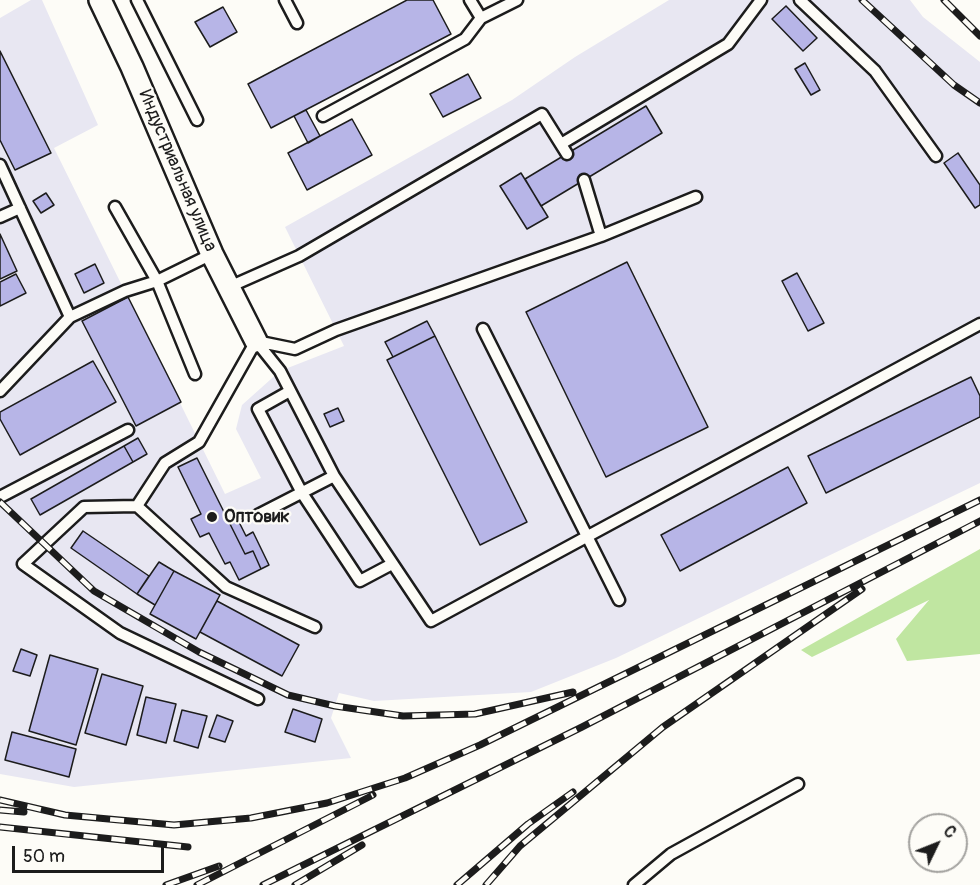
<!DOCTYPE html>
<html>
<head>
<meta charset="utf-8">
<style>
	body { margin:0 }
	#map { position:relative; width:980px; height:885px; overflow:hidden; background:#fdfcf7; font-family:Pangolin,sans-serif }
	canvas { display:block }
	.north { position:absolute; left:908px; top:813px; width:60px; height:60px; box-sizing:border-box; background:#fdfcf7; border:2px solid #a3a29f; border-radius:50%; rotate:47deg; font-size:16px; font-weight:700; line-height:24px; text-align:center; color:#1c1c1c }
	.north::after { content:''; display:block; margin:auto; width:21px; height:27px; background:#1c1c1c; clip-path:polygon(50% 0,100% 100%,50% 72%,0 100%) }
	.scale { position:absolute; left:12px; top:846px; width:152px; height:27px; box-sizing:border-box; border:3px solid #1c1c1c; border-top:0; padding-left:8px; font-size:18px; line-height:21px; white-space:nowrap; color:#1c1c1c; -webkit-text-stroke:4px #fdfcf7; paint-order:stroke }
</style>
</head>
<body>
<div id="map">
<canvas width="980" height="885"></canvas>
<div class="north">С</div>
<div class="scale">50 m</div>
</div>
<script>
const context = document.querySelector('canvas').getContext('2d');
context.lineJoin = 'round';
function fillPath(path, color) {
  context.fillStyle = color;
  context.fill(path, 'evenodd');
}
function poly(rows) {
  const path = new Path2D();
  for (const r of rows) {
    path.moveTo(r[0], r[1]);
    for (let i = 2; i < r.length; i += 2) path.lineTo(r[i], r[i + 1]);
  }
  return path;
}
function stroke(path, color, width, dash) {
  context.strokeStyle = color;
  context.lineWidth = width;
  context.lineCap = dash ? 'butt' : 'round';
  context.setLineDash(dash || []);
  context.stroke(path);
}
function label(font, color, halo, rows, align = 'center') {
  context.font = font + ' Pangolin,sans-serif';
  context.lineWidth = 4.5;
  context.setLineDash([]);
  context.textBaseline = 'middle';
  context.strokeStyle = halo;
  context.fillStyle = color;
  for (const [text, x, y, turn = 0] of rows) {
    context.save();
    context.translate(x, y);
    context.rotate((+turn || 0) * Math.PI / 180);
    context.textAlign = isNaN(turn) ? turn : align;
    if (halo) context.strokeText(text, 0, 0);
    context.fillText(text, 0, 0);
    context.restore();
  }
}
const built = poly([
	[31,0,42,0,98,125,54,148,225,494,261,478,236,429,242,405,280,371,344,346,285,227,512,100,575,57,669,0,910,0,923,17,980,62,980,483,616,658,531,692,374,701,339,693,331,718,351,758,74,787,0,774,0,18]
]);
const green = poly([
	[980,549,980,654,907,661,896,639,929,600,812,657,801,650]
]);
const building = poly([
	[407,0,433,0,451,34,271,128,248,84,407,0],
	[786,6,817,38,803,51,772,19,786,6],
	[223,7,237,32,210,47,195,22,223,7],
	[0,51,51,153,15,170,0,140,0,51],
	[805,63,820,90,811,95,795,69,805,63],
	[468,74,481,98,443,117,430,94,468,74],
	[646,106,662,133,541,206,525,179,646,106],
	[306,110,320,136,308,143,294,116,306,110],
	[352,119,372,155,307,190,288,153,352,119],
	[958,153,980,185,980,205,975,208,944,163,958,153],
	[521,173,548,217,527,229,500,186,521,173],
	[46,193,54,205,41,213,33,201,46,193],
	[0,234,17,271,0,279,0,234],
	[627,262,708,427,606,477,526,312,627,262],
	[95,264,104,283,84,293,75,274,95,264],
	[797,273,824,323,808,331,782,281,797,273],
	[16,274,26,293,0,306,0,282,16,274],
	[128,297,181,402,136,426,82,321,128,297],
	[427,321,435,336,393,357,385,342,427,321],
	[435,336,527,522,480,545,387,360,435,336],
	[93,361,116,402,20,455,0,419,0,412,93,361],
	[971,377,980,396,980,417,826,493,808,456,971,377],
	[338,408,344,421,330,427,324,414,338,408],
	[138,438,147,454,133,462,124,446,138,438],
	[124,446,133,462,40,515,31,499,124,446],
	[197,458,245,554,253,551,261,569,239,580,230,562,225,564,209,533,200,537,191,519,201,514,178,467,197,458],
	[788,467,807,503,680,571,661,535,788,467],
	[238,520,246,536,253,532,269,565,261,569,253,551,245,554,230,524,238,520],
	[83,531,149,576,137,594,71,548,83,531],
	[159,562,174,571,155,605,137,594,159,562],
	[174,571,220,595,196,639,150,614,174,571],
	[217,601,299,645,282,676,200,632,217,601],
	[21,649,37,655,30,676,13,671,21,649],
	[50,655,98,669,76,745,29,731,50,655],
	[102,674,143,686,126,745,85,733,102,674],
	[146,697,176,704,166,743,137,735,146,697],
	[293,709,322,719,315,742,285,732,293,709],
	[182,710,207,716,198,748,174,741,182,710],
	[217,715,233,721,225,742,209,737,217,715],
	[12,732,76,749,69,777,5,760,12,732]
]);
const lane = poly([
	[137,0,197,120],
	[285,0,297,23],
	[470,0,481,18],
	[800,0,875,71,936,156],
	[323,116,465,39,481,18,517,0],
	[561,144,728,44,761,0],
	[0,165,70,317],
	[584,180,601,236],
	[115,207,157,281,195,374],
	[0,217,20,208],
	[229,287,299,256,542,114,567,154],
	[483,329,619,600],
	[256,341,280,371,334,476,431,621,980,324],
	[256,341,295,349,336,330,601,236,696,197],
	[0,391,70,317,125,291,157,281,212,254],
	[290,391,258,409,302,493,360,581,392,564],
	[0,497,128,430],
	[137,506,165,463,199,442,256,341],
	[258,515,334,476],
	[258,699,120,633,23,564,84,507,137,506,226,587,315,627],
	[634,885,671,854,798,784]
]);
const street = poly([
	[100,0,132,67,212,254,256,341]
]);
const rail = poly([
	[862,0,954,85,980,103],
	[944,0,980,36],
	[0,502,94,591,199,652,288,695,335,706,403,716,475,714,573,692],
	[0,800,65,815,174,825,251,818,327,803,405,778,480,745,980,500],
	[0,810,24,812],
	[0,827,188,847],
	[166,885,219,866],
	[197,885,373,795],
	[263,885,582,727,980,521],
	[295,885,362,845],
	[457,885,528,824,573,792],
	[486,885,520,846,663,727,862,589]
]);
const markers = [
	[212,517,6,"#1c1c1c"]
];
const streetNames = [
	["Индустриальная улица",177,171,67]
];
const poiNames = [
	["Оптовик",224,517]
];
fillPath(built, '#e8e7f2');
fillPath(green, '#c0e6a1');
fillPath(building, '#b7b5e7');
stroke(building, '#1c1c1c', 1.5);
stroke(lane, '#1c1c1c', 15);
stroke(street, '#1c1c1c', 26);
stroke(lane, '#fdfcf7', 10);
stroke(street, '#fdfcf7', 21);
stroke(rail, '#1c1c1c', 7);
stroke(rail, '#fdfcf7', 4.5, [14]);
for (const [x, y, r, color] of markers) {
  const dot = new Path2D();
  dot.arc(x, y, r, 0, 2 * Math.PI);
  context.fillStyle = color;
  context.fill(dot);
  stroke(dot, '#fdfcf7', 2);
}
label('18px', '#1c1c1c', '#fdfcf7', streetNames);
label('bold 18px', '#1c1c1c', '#fdfcf7', poiNames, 'left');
</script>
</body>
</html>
